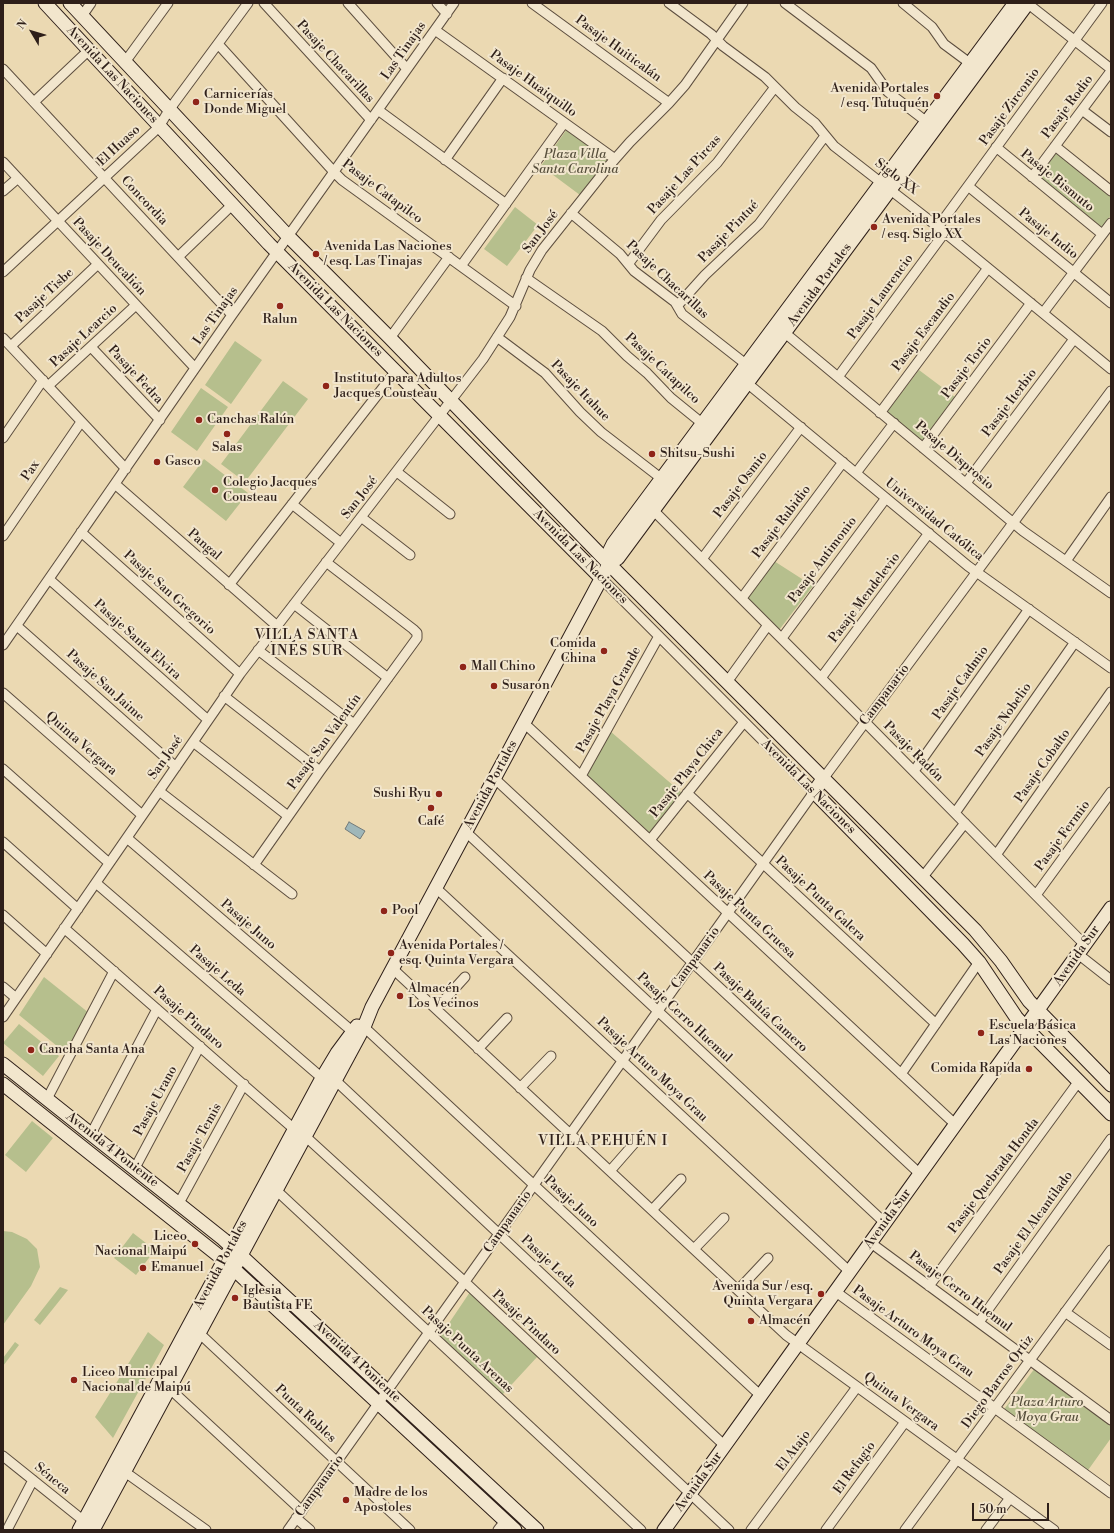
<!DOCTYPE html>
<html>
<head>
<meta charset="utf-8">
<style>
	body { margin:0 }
	#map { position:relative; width:1114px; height:1533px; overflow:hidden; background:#ebd9b2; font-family:"Libre Bodoni",serif }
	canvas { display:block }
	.frame { position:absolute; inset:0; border:4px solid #2e1f19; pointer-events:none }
	.north { position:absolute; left:12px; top:12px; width:40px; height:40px; -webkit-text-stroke:3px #f2e6cd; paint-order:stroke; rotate:308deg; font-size:11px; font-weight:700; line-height:16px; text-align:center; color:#2e1f19 }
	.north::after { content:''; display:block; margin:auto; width:14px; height:18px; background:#2e1f19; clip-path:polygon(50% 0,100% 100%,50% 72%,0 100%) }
	.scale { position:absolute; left:972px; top:1503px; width:77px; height:18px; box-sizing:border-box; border:2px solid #2e1f19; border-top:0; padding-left:5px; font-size:12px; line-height:14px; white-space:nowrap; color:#2e1f19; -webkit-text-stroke:3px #f2e6cd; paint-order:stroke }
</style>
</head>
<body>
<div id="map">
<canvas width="1114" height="1533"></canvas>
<div class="frame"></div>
<div class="north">N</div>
<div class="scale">50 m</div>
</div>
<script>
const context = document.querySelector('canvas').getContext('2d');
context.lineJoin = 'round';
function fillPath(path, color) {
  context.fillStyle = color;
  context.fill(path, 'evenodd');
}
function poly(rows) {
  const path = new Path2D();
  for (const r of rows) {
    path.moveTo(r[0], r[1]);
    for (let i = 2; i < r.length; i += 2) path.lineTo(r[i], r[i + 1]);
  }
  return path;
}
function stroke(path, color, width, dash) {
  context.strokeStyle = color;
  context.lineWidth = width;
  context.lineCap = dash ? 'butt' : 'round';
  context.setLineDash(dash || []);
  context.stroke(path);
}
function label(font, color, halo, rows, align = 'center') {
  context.font = font + ' "Libre Bodoni",serif';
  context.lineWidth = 4;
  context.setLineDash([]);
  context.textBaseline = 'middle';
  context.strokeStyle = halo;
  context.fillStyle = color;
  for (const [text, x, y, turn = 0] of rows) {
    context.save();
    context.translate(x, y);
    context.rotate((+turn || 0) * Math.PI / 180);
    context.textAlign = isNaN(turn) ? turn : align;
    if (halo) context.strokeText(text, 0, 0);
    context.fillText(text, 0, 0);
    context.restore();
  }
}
const green = poly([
	[567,129,609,159,580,195,541,166],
	[1056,153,1111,195,1111,215,1102,227,1038,177],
	[515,207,538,225,507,266,484,249],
	[235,341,262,360,231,404,205,385],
	[919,370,955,397,922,441,886,413],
	[283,381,308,399,245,482,221,464],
	[201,388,228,407,197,451,171,432],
	[204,459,248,493,226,521,183,487],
	[774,561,813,586,779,630,747,599],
	[610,731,682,793,648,836,585,776],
	[44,977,89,1013,68,1055,19,1015],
	[19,1024,59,1056,43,1076,3,1043],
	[32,1121,53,1138,26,1172,5,1155],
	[3,1231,12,1232,27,1239,37,1249,40,1267,31,1286,3,1325],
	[133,1233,155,1250,136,1275,114,1258],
	[60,1287,68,1290,40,1325,34,1320],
	[470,1292,538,1356,502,1395,439,1338],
	[148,1332,164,1345,113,1438,95,1417],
	[15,1342,19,1345,3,1366,3,1358],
	[1035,1368,1111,1424,1111,1438,1086,1473,1002,1412]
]);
const water = poly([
	[349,822,365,831,360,839,345,829,349,822]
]);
const street = poly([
	[264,3,371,120],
	[348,3,407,69],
	[437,3,447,14],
	[532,3,669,103],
	[669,3,711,34,723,46,765,77,795,107,815,123,834,146,938,227,1111,369],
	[785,3,871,68,888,92,927,122],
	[903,3,932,27,944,44,975,67],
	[1027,3,1111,69],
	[82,16,91,3],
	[435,30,615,159],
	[218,44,334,172,342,180,516,306],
	[125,62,168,3],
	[3,69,232,315],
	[34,102,89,50],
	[378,110,506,204],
	[1082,110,1111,132],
	[1055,146,1111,191],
	[996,147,1102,234],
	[445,160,503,78],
	[3,162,195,368],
	[1032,177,1111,71],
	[968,186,1111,303],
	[3,191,18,178],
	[571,213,620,254,634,271,675,302,682,314,747,365],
	[938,227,1102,3],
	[178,257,232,205],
	[629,263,661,220,717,163,775,87],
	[461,266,564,123],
	[3,272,159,127,169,110,248,3],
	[526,278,602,331,627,356,647,373,671,398,703,424],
	[678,305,705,275,759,224,825,136],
	[1043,313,1111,223],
	[785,333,1023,531,1111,593],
	[497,337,545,373,580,412,601,432,662,479],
	[3,338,126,469],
	[390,338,449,257],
	[11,346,98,264],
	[91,347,160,420],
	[838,377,945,232],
	[747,383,968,566,1111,668],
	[48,386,136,305],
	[880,413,988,268],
	[3,438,43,380],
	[923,448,1031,303],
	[397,472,450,514],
	[856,473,894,423],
	[966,483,1074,339],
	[115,484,277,626],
	[292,504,341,543],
	[653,510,865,722,1085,945],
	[361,517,410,555],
	[81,532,240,674],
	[3,536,81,422],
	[702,559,801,427],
	[1066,561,1111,497],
	[49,579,208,720],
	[229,585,396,371],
	[742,598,843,462],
	[294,604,388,678],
	[17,626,176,767],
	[782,638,886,498],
	[3,645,232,315,454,3],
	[258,650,354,724],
	[821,678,929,533],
	[727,682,768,625],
	[3,693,142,815],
	[224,696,320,771],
	[524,723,956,1125],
	[193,742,288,816],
	[3,769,109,863],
	[914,771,1029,609],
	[581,776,659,636],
	[494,778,920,1174],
	[823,779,1111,391],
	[159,791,292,894],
	[687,793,936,1024],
	[955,813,1075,642],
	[466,832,885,1223],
	[127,838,353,1032],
	[650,840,744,722],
	[3,842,78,909],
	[996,855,1111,692],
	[254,865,320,771,417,638,417,633,413,629,326,562],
	[922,878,965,823],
	[96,883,322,1078],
	[436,888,850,1272],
	[1036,895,1111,792],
	[3,915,47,954],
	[64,928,294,1129],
	[1078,954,1111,980],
	[393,969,786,1335,1054,1530],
	[3,987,16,998],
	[436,1009,465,977],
	[3,1017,240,674,483,359,510,317,530,270,542,250,608,167,630,142,669,103,685,85,743,3],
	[364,1027,761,1396],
	[478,1049,507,1018],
	[901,1074,979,962],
	[335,1080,725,1446],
	[520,1088,551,1056],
	[47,1099,114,971],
	[91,1134,157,1009],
	[305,1136,465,1282,729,1530],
	[135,1168,200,1046],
	[610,1171,638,1139],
	[276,1190,641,1530],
	[179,1203,244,1084],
	[652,1210,681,1179],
	[871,1243,1111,1420],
	[694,1249,724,1218],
	[929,1286,1079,1081],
	[738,1290,768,1258],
	[836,1292,1111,1493],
	[1065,1312,1111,1345],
	[979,1322,1111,1139],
	[199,1333,410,1530],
	[169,1388,302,1511],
	[3,1456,84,1521],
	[125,1472,206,1530],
	[296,1518,310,1530],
	[7,1530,33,1480],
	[288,1530,814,792,601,578],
	[498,1530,505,1521],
	[751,1530,857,1387],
	[826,1530,905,1422],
	[905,1530,1111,1250],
	[986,1530,1010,1498]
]);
const secondary = poly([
	[45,3,269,244,601,578],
	[70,3,288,236,390,338,620,575,975,930,1001,961,1029,1001,1111,1085],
	[609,564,618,558,1028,3],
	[823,779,814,792,963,944,979,962,1016,1017,1026,1028,1111,1114],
	[3,1064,223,1239,537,1530],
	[3,1084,224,1260,515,1530],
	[79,1530,322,1078,337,1053,357,1026],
	[93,1530,364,1027,372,1007,609,564,610,550,613,544,1015,3],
	[664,1530,1111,908]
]);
const markers = [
	[937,96,4,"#8f2418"],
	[196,102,4,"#8f2418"],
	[874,227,4,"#8f2418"],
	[316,254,4,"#8f2418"],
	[280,306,4,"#8f2418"],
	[326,386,4,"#8f2418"],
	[199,420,4,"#8f2418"],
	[227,434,4,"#8f2418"],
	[652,454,4,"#8f2418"],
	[157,462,4,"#8f2418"],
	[215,490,4,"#8f2418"],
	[604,651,4,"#8f2418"],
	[463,667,4,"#8f2418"],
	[494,686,4,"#8f2418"],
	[439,794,4,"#8f2418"],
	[431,808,4,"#8f2418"],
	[384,911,4,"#8f2418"],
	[391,953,4,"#8f2418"],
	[400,996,4,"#8f2418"],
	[981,1033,4,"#8f2418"],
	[31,1050,4,"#8f2418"],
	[1029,1069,4,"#8f2418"],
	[195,1244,4,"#8f2418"],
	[143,1268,4,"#8f2418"],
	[821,1294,4,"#8f2418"],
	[235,1298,4,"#8f2418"],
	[751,1321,4,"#8f2418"],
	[74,1380,4,"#8f2418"],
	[346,1500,4,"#8f2418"]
];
const streetNames = [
	["Pasaje Huiticalán",618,49,36],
	["Las Tinajas",404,51,-55],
	["Pasaje Chacarillas",335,62,47],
	["Avenida Las Naciones",112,75,47],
	["Pasaje Huaiquillo",533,84,36],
	["Pasaje Zirconio",1010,107,-54],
	["Pasaje Rodio",1068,107,-53],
	["El Huaso",119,146,-43],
	["Pasaje Las Pircas",685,175,-48],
	["Siglo XX",896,177,37],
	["Pasaje Bismuto",1057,181,39],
	["Pasaje Catapilco",382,192,37],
	["Concordia",144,201,47],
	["San José",541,232,-53],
	["Pasaje Pintué",729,232,-46],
	["Pasaje Indio",1048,234,39],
	["Pasaje Deucalión",109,257,47],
	["Pasaje Chacarillas",667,280,43],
	["Avenida Portales",820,285,-54],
	["Pasaje Tisbe",45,296,-43],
	["Pasaje Laurencio",881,297,-54],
	["Avenida Las Naciones",335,310,45],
	["Las Tinajas",216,316,-55],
	["Pasaje Escandio",924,332,-53],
	["Pasaje Learcio",84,336,-43],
	["Pasaje Torio",967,368,-53],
	["Pasaje Catapilco",662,369,43],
	["Pasaje Fedra",135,375,47],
	["Pasaje Itahue",580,391,46],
	["Pasaje Iterbio",1010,403,-53],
	["Pasaje Disprosio",954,456,40],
	["Pax",31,471,-56],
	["Pasaje Osmio",741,485,-53],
	["San José",360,498,-52],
	["Universidad Católica",934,520,39],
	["Pasaje Rubidio",782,522,-53],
	["Pangal",204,545,41],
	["Avenida Las Naciones",580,557,45],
	["Pasaje Antimonio",823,560,-53],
	["Pasaje San Gregorio",169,593,42],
	["Pasaje Mendelevio",865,598,-53],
	["Pasaje Santa Elvira",137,640,42],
	["Pasaje Cadmio",961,683,-55],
	["Pasaje San Jaime",105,686,42],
	["Campanario",885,695,-53],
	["Pasaje Playa Grande",609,700,-61],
	["Pasaje Nobelio",1004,720,-55],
	["Pasaje San Valentín",325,742,-54],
	["Quinta Vergara",81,744,41],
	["Pasaje Radón",913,752,45],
	["San José",166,758,-55],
	["Pasaje Cobalto",1043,766,-55],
	["Pasaje Playa Chica",687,773,-52],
	["Avenida Portales",491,785,-62],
	["Avenida Las Naciones",808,787,45],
	["Pasaje Fermio",1063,836,-54],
	["Pasaje Punta Galera",820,899,43],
	["Pasaje Punta Gruesa",749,915,43],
	["Pasaje Juno",248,925,41],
	["Avenida Sur",1077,956,-55],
	["Campanario",696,958,-54],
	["Pasaje Leda",217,971,41],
	["Pasaje Bahía Camero",760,1008,43],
	["Pasaje Pindaro",188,1018,41],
	["Pasaje Cerro Huemul",684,1018,43],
	["Pasaje Arturo Moya Grau",652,1070,43],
	["Pasaje Urano",156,1101,-62],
	["Pasaje Temis",200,1138,-61],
	["Avenida 4 Poniente",112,1150,38],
	["Pasaje Quebrada Honda",994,1176,-53],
	["Pasaje Juno",571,1202,43],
	["Avenida Sur",888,1219,-54],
	["Campanario",508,1222,-55],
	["Pasaje El Alcantilado",1034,1223,-54],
	["Pasaje Leda",548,1262,43],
	["Avenida Portales",221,1265,-62],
	["Pasaje Cerro Huemul",960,1292,37],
	["Pasaje Pindaro",526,1323,43],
	["Pasaje Arturo Moya Grau",913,1332,36],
	["Pasaje Punta Arenas",467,1350,43],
	["Avenida 4 Poniente",357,1362,43],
	["Diego Barros Ortiz",998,1382,-54],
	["Quinta Vergara",901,1402,36],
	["Punta Robles",305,1414,43],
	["El Atajo",794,1451,-53],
	["El Refugio",855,1468,-54],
	["Séneca",52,1479,39],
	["Avenida Sur",699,1482,-54],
	["Campanario",320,1486,-54]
];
const poiNames = [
	["Avenida Portales",929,89,"right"],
	["/ esq. Tutuquén",929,104,"right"],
	["Carnicerías",204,95],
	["Donde Miguel",204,110],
	["Avenida Portales",882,220],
	["/ esq. Siglo XX",882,235],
	["Avenida Las Naciones",324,247],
	["/ esq. Las Tinajas",324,262],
	["Ralun",280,320,"center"],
	["Instituto para Adultos",334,379],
	["Jacques Cousteau",334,394],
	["Canchas Ralún",207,420],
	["Salas",227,448,"center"],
	["Shitsu-Sushi",660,454],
	["Gasco",165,462],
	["Colegio Jacques",223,483],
	["Cousteau",223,498],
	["Comida",596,644,"right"],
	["China",596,659,"right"],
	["Mall Chino",471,667],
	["Susaron",502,686],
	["Sushi Ryu",431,794,"right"],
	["Café",431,822,"center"],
	["Pool",392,911],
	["Avenida Portales /",399,946],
	["esq. Quinta Vergara",399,961],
	["Almacén",408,989],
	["Los Vecinos",408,1004],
	["Escuela Básica",989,1026],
	["Las Naciones",989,1041],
	["Cancha Santa Ana",39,1050],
	["Comida Rapida",1021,1069,"right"],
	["Liceo",187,1237,"right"],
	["Nacional Maipú",187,1252,"right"],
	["Emanuel",151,1268],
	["Avenida Sur / esq.",813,1287,"right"],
	["Quinta Vergara",813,1302,"right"],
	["Iglesia",243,1291],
	["Bautista FE",243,1306],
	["Almacén",759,1321],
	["Liceo Municipal",82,1373],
	["Nacional de Maipú",82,1388],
	["Madre de los",354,1493],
	["Apostoles",354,1508]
];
const parkNames = [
	["Plaza Villa",575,155],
	["Santa Carolina",575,170],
	["Plaza Arturo",1047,1403],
	["Moya Grau",1047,1418]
];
const neighbourhoodNames = [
	["VILLA SANTA",307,636],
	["INÉS SUR",307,652],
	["VILLA PEHUÉN I",603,1142]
];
fillPath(green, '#b6bf8d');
fillPath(water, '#9fb7b9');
stroke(water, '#727a79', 1);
stroke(street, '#5d4e3f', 11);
stroke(secondary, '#2e1f19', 15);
stroke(street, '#f2e6cd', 9);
stroke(secondary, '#f2e6cd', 13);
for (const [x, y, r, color] of markers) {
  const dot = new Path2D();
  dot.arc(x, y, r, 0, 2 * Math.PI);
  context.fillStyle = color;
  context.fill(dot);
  stroke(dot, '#f2e6cd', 1.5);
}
label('13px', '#2e1f19', '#f2e6cd', streetNames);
label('13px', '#2e1f19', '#f2e6cd', poiNames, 'left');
label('italic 13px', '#574f3c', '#f2e6cd', parkNames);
context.letterSpacing = '1px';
label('14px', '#2e1f19', '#f2e6cd', neighbourhoodNames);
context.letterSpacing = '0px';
</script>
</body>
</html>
